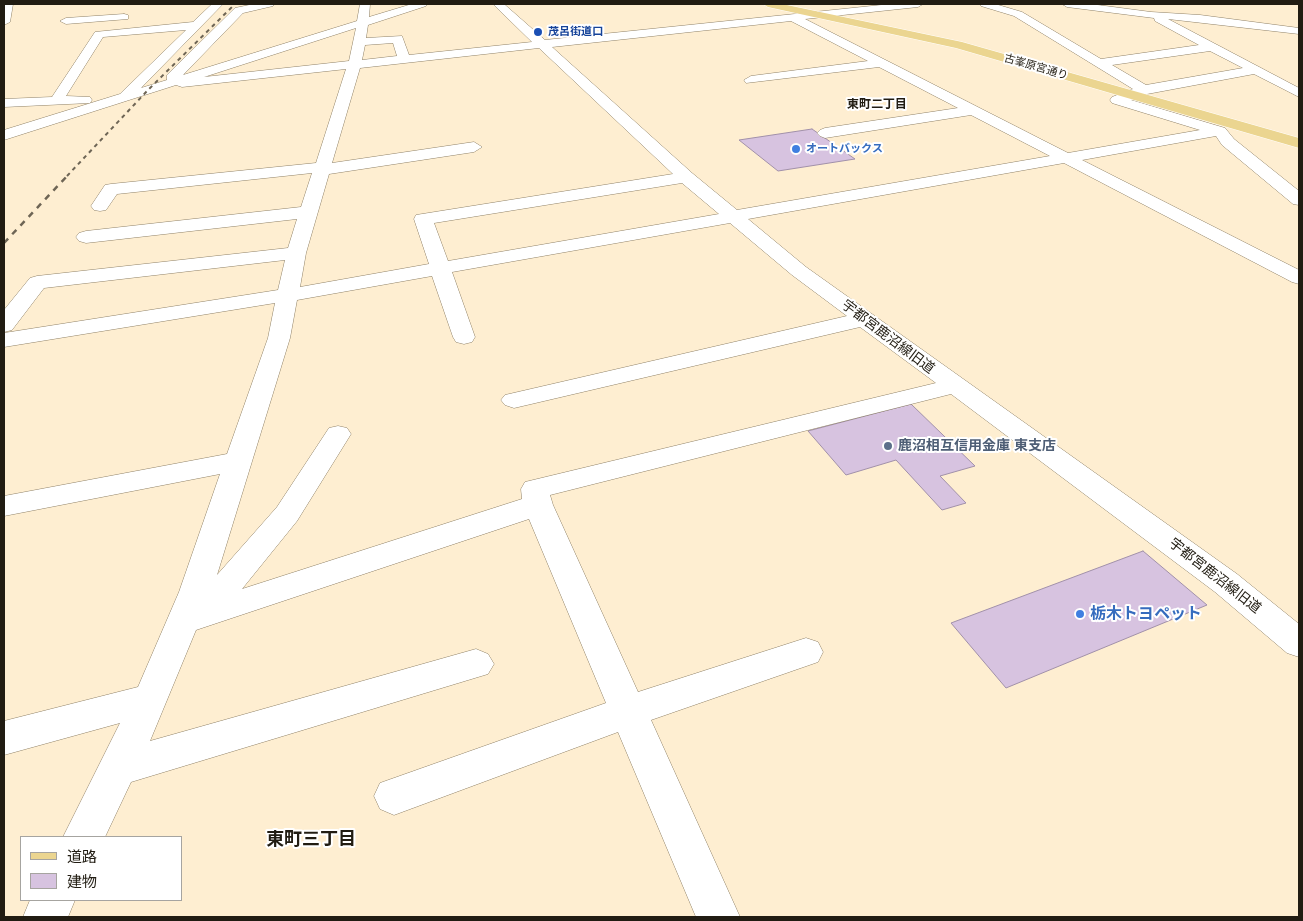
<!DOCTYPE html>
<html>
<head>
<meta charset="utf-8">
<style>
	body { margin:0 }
	#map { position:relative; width:1303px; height:921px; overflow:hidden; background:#feeed1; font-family:Montserrat,"Noto Sans JP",sans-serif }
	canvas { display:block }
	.frame { position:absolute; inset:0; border:5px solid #211c12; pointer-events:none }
	.legend { position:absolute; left:20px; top:836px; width:162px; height:65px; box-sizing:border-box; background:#fff; border:1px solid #a6a4a0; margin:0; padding:6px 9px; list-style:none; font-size:15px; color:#211c12 }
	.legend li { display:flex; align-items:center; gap:10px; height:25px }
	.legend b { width:25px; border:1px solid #a6a4a0 }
</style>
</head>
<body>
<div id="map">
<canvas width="1303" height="921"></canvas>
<div class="frame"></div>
<ul class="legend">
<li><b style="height:6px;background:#ebd590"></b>道路</li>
<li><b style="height:14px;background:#d7c3e0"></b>建物</li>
</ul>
</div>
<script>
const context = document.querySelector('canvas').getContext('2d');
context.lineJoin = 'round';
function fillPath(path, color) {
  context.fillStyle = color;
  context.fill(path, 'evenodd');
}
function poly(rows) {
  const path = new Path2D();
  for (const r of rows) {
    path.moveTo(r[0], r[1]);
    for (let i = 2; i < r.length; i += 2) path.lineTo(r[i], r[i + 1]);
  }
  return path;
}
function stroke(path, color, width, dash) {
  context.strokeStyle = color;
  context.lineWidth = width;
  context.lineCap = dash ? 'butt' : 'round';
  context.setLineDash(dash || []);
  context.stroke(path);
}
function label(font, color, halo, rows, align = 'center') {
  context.font = font + ' Montserrat,"Noto Sans JP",sans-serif';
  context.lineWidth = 4;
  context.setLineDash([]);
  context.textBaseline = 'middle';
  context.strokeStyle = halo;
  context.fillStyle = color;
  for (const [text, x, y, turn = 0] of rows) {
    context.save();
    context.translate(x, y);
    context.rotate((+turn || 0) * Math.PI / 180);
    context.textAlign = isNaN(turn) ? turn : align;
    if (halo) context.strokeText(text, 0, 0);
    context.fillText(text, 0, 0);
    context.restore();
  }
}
const building = poly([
	[812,129,855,159,778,171,739,140,812,129],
	[911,404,975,466,940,476,966,503,942,510,896,460,846,475,808,431,911,404],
	[1143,551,1207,605,1006,688,951,623,1143,551]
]);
const minor = poly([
	[4,4,13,4,10,22,4,25,4,4],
	[212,4,223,4,141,88,167,80,167,75,235,8,254,4,274,4,273,6,243,13,183,75,357,21,360,4,370,4,369,17,412,4,427,4,426,6,368,25,366,38,402,36,409,55,532,42,493,4,504,4,545,40,891,4,923,4,918,7,805,19,1068,153,1200,130,1112,103,1110,100,1112,97,1133,89,1014,16,981,6,980,4,995,4,1022,12,1101,59,1199,45,1155,21,1154,18,1067,7,1062,4,1090,4,1151,12,1200,15,1299,28,1299,34,1168,19,1299,88,1299,97,1254,74,1147,94,1131,100,1225,128,1234,139,1299,191,1299,205,1293,204,1222,145,1216,136,1082,160,1299,270,1299,284,1292,282,1064,163,748,219,806,267,1237,574,1299,624,1299,657,1287,653,1215,592,951,394,550,495,553,505,638,692,806,638,818,642,823,652,818,662,651,720,740,917,696,917,618,732,394,815,380,809,374,796,380,783,606,703,529,519,196,630,150,741,476,649,488,654,494,664,488,674,131,782,105,837,63,837,120,723,4,755,4,721,138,687,179,592,220,474,4,516,4,496,227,454,268,338,275,303,4,347,4,333,278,290,285,260,44,288,12,330,4,332,4,310,30,278,37,276,288,248,297,219,86,243,79,241,76,237,79,233,86,231,301,207,312,173,117,194,106,210,100,211,94,210,91,206,105,185,111,184,316,163,346,69,182,87,176,85,4,140,4,130,120,94,186,30,103,37,66,96,90,97,92,100,90,103,4,107,4,99,52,97,95,32,193,22,212,4],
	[791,21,868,61,751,76,744,80,746,83,879,67,958,108,825,128,820,130,817,133,820,136,825,138,971,115,1050,156,737,210,692,173,552,47,791,21],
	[356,28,349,61,204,77,356,28],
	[393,43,397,56,362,60,365,45,393,43],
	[539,48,673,174,416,215,414,219,429,264,300,287,306,253,329,174,474,152,482,147,474,142,332,163,360,68,539,48],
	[1210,51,1243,68,1146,85,1112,65,1210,51],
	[682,183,719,214,448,261,434,223,682,183],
	[730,223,792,275,847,316,505,395,501,400,505,405,514,408,860,327,936,383,525,482,521,489,522,499,242,589,297,521,351,434,347,428,338,426,329,428,277,507,217,575,290,338,297,300,432,276,453,337,456,342,464,344,472,342,475,337,452,272,730,223],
	[124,14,128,15,128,19,66,24,60,21,66,18,124,14],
	[30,900,75,900,68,917,23,917,30,900]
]);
const major = poly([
	[763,4,782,4,962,42,1299,138,1299,148,956,48,768,7,763,4]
]);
const railFar1 = poly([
	[67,176,148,90,235,4]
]);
const rail = poly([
	[4,243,69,174]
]);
const markers = [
	[538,32,5,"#1a4fb4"],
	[796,149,5,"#3f7fe0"],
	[888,446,5,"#5c6f8a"],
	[1080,614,5,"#3f7fe0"]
];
const farTransitnames = [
	["茂呂街道口",548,32]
];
const farStreetnames = [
	["古峯原宮通り",1036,67,16]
];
const farShopnames = [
	["オートバックス",806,149]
];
const farNeighbourhoodnames = [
	["東町二丁目",877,104]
];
const streetNames = [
	["宇都宮鹿沼線旧道",888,337,37],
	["宇都宮鹿沼線旧道",1215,576,38]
];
const serviceNames = [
	["鹿沼相互信用金庫 東支店",898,446]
];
const nearShopnames = [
	["栃木トヨペット",1090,614]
];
const nearNeighbourhoodnames = [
	["東町三丁目",311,840]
];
fillPath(building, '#d7c3e0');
stroke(building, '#a190a9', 1);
stroke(minor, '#908268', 1);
stroke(major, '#fff', 1);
fillPath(minor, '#fff');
fillPath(major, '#ebd590');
stroke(railFar1, '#6e6555', 2, [4, 4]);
stroke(rail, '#6e6555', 2.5, [6, 6]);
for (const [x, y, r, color] of markers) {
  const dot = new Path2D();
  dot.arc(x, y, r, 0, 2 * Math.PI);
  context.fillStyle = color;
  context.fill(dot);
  stroke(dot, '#fff', 2);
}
label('bold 11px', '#164399', '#fff', farTransitnames, 'left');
label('11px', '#211c12', '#fff', farStreetnames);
label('bold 11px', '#366cbe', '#fff', farShopnames, 'left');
label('bold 12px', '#211c12', '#fff', farNeighbourhoodnames);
label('14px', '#211c12', '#fff', streetNames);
label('bold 14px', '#4e5e75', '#fff', serviceNames, 'left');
label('bold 16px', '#366cbe', '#fff', nearShopnames, 'left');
label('bold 18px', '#211c12', '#fff', nearNeighbourhoodnames);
</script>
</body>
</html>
